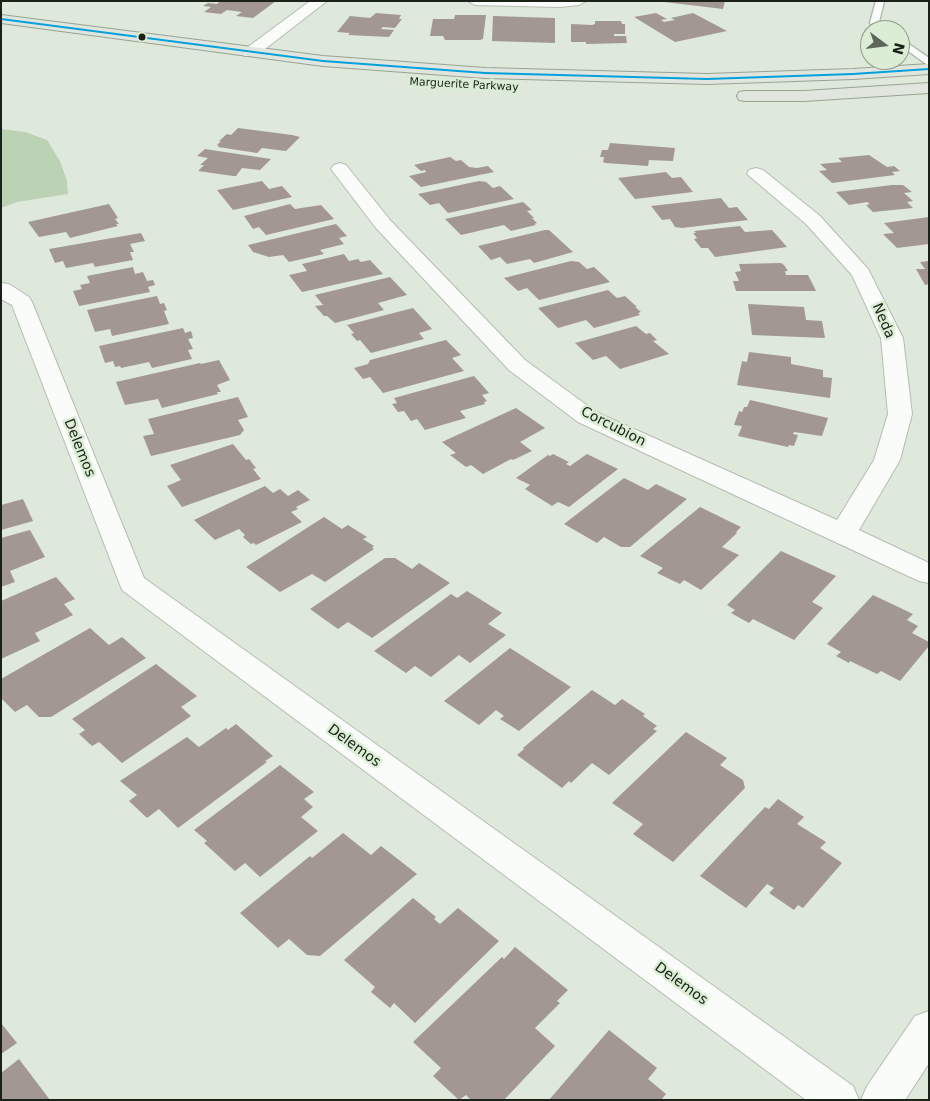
<!DOCTYPE html>
<html>
<head>
<meta charset="utf-8">
<style>
	body { margin:0 }
	#map { position:relative; width:930px; height:1101px; overflow:hidden; background:#dee8db; font-family:"DejaVu Sans",sans-serif }
	canvas { display:block }
	.frame { position:absolute; inset:0; border:2px solid #1a2118; pointer-events:none }
	.north { position:absolute; left:860px; top:20px; width:50px; height:50px; box-sizing:border-box; background:#dbeed5; border:1px solid #8e9c89; border-radius:50%; rotate:105deg; font-size:14px; font-weight:700; line-height:20px; text-align:center; color:#1a2118 }
	.north::after { content:''; display:block; margin:auto; width:18px; height:22px; background:#5f675c; clip-path:polygon(50% 0,100% 100%,50% 72%,0 100%) }
</style>
</head>
<body>
<div id="map">
<canvas width="930" height="1101"></canvas>
<div class="frame"></div>
<div class="north">N</div>
</div>
<script>
const context = document.querySelector('canvas').getContext('2d');
context.lineJoin = 'round';
function fillPath(path, color) {
  context.fillStyle = color;
  context.fill(path, 'evenodd');
}
function poly(rows) {
  const path = new Path2D();
  for (const r of rows) {
    path.moveTo(r[0], r[1]);
    for (let i = 2; i < r.length; i += 2) path.lineTo(r[i], r[i + 1]);
  }
  return path;
}
function stroke(path, color, width, dash) {
  context.strokeStyle = color;
  context.lineWidth = width;
  context.lineCap = dash ? 'butt' : 'round';
  context.setLineDash(dash || []);
  context.stroke(path);
}
function label(font, color, halo, rows, align = 'center') {
  context.font = font + ' "DejaVu Sans",sans-serif';
  context.lineWidth = 5;
  context.setLineDash([]);
  context.textBaseline = 'middle';
  context.strokeStyle = halo;
  context.fillStyle = color;
  for (const [text, x, y, turn = 0] of rows) {
    context.save();
    context.translate(x, y);
    context.rotate((+turn || 0) * Math.PI / 180);
    context.textAlign = isNaN(turn) ? turn : align;
    if (halo) context.strokeText(text, 0, 0);
    context.fillText(text, 0, 0);
    context.restore();
  }
}
const green = poly([
	[1,129,25,132,47,140,60,161,67,181,68,194,17,202,1,208]
]);
const building = poly([
	[220,1,276,1,253,18,236,16,242,12,227,10,221,14,204,12,211,7,203,6,208,3,217,4],
	[656,1,725,1,723,9],
	[376,13,401,15,399,19,402,19,395,28,383,27,381,29,394,30,389,37,348,35,350,33,337,32,350,16,370,18],
	[656,13,667,19,661,20,664,22,675,20,671,18,693,13,727,31,675,42,634,17],
	[455,15,486,15,483,39,480,40,445,40,443,36,430,36,433,19,454,19],
	[493,16,555,18,555,43,492,41],
	[595,21,621,21,622,24,625,24,625,34,614,34,614,36,626,36,627,43,586,44,586,42,571,42,571,24,592,25,595,24],
	[238,128,292,135,300,137,286,151,262,148,257,153,218,147,219,146,217,145,221,141,219,141,227,134,231,135],
	[610,143,675,148,673,161,649,160,648,166,605,163,603,162,604,157,600,157,602,150,608,150],
	[205,149,218,151,271,159,260,170,242,168,236,176,233,176,198,171,204,165,200,165,208,158,197,156],
	[869,155,887,167,894,166,900,171,892,172,895,175,832,183,819,171,827,170,820,164,842,162,838,158],
	[450,157,456,161,461,160,469,167,477,168,488,166,494,172,421,187,409,176,426,172,425,170,421,171,414,165,418,164],
	[666,172,672,178,681,177,693,192,635,199,618,178],
	[262,181,269,189,282,186,292,197,233,210,217,190],
	[479,181,486,182,493,188,500,186,514,199,448,213,439,203,430,205,418,194],
	[892,185,903,185,912,192,904,193,913,201,907,202,913,208,873,212,866,205,870,204,867,202,849,205,836,192],
	[721,198,729,208,737,207,748,220,682,228,675,227,670,219,662,220,651,206],
	[523,202,532,210,527,211,534,218,532,218,537,223,534,224,536,225,511,231,504,225,461,235,445,219],
	[109,204,118,218,115,219,119,224,116,224,118,226,70,238,66,232,39,237,28,222],
	[290,204,295,209,321,205,334,219,266,235,259,227,253,229,244,216],
	[929,217,929,244,897,248,883,234,894,233,884,223],
	[336,224,347,236,339,238,344,244,320,250,324,254,289,262,283,255,269,257,253,252,248,245],
	[740,226,745,232,772,230,787,247,715,257,708,248,701,248,694,239,697,238,693,233,696,233,694,231],
	[545,230,549,230,573,252,534,263,530,259,507,264,500,257,491,260,478,246],
	[141,233,145,241,130,244,134,252,130,252,133,260,95,267,93,263,66,268,63,261,55,263,49,249],
	[344,254,349,261,358,259,361,262,370,260,383,274,302,292,289,275,307,271,302,264],
	[571,261,579,262,587,269,594,267,610,282,539,300,527,288,518,291,504,278],
	[929,261,929,284,925,285,916,269,925,269,920,262],
	[781,263,784,265,788,271,785,271,786,275,808,275,816,291,736,291,733,281,739,281,735,272,741,271,739,264],
	[133,267,135,274,143,272,147,281,153,280,155,285,148,287,150,292,79,306,73,291,82,289,80,285,90,283,87,276],
	[390,277,407,295,378,303,384,310,335,323,327,316,324,316,315,306,323,305,315,295],
	[608,290,617,298,625,296,637,307,635,307,641,312,638,313,640,315,594,328,586,320,558,328,538,308],
	[157,296,160,304,164,303,167,310,164,311,169,324,112,336,110,329,95,332,87,310],
	[748,304,804,307,806,320,822,321,825,338,752,335],
	[413,308,432,329,419,333,424,339,371,353,360,340,357,341,351,334,354,333,347,325],
	[636,326,646,334,650,333,657,340,653,341,669,354,620,369,606,356,593,360,575,343],
	[183,328,185,333,191,331,193,338,188,339,193,349,188,350,192,359,152,368,149,362,121,368,120,366,115,367,113,361,105,363,99,346],
	[446,340,461,355,452,358,464,371,383,393,370,377,363,379,354,368,368,364,370,360],
	[749,352,791,357,791,364,823,370,823,377,832,378,830,398,737,385,742,361,747,362],
	[219,360,230,380,217,385,221,392,217,392,218,394,162,408,158,399,125,405,116,382,200,363,201,364],
	[474,376,489,393,482,395,487,401,484,402,485,404,460,411,466,418,425,430,417,419,411,421,404,411,398,412,392,404,397,403,394,398],
	[238,397,248,417,238,420,244,430,240,435,151,456,143,436,154,434,148,419],
	[750,400,828,418,822,436,794,432,793,434,798,435,794,446,789,445,788,447,738,436,742,426,734,425,739,411,742,412,744,407,747,407],
	[516,408,545,428,520,442,532,451,513,460,511,459,483,474,471,465,466,467,450,455,456,453,442,442],
	[233,444,246,460,249,459,256,468,253,469,261,479,182,507,167,486,181,480,170,465],
	[553,454,569,462,566,464,570,466,587,454,618,469,569,507,558,502,552,506,525,489,530,485,516,478,548,455,550,456],
	[624,478,648,490,656,484,687,499,630,547,621,547,604,537,597,543,564,524],
	[265,486,273,493,280,489,288,496,298,490,310,500,296,507,298,509,291,512,302,522,256,545,254,543,251,544,243,537,245,535,239,529,215,540,194,520],
	[23,499,33,521,1,530,1,505],
	[700,507,741,527,736,532,737,533,722,547,739,555,701,590,684,580,680,584,657,573,663,568,640,556],
	[324,517,342,529,348,525,367,537,363,539,374,546,372,548,374,549,325,582,312,574,280,592,246,567],
	[30,530,45,557,10,571,15,582,1,587,1,538],
	[781,551,836,576,812,602,823,608,794,640,753,619,749,623,731,613,735,610,727,605],
	[385,558,395,558,412,569,419,563,450,583,372,638,348,622,338,629,310,609],
	[56,577,75,599,64,604,73,615,35,633,40,641,1,659,1,601],
	[467,591,502,613,488,624,506,635,470,663,459,655,431,677,415,666,406,673,374,651,451,594,457,598],
	[873,595,913,614,907,620,918,626,912,633,929,642,929,646,900,681,881,671,877,674,850,661,849,663,836,656,841,652,827,644],
	[90,628,109,645,122,637,146,658,51,717,39,717,27,705,15,712,1,698,1,679],
	[510,648,571,687,519,731,500,719,504,716,496,710,479,725,444,701],
	[156,664,197,696,181,707,191,716,122,763,99,742,92,746,79,734,85,730,72,719],
	[592,690,615,705,622,699,645,714,643,716,657,726,653,729,657,731,609,775,592,763,571,783,569,781,562,788,517,755,524,749,523,748],
	[236,724,273,756,265,761,267,762,178,828,159,809,147,818,129,801,137,795,120,781,187,737,199,747,226,728,228,730],
	[686,732,727,758,720,765,743,780,745,788,673,862,633,834,643,824,612,803],
	[280,765,314,792,304,799,313,807,301,817,318,831,260,877,245,863,235,871,204,843,207,841,194,830],
	[778,799,804,817,797,824,826,842,820,848,842,863,803,908,798,905,794,910,769,893,774,888,767,884,746,908,700,876,765,807,769,809],
	[343,833,371,855,381,846,417,874,320,956,307,955,289,939,278,948,240,913,310,856,312,858],
	[413,898,436,917,434,919,440,924,458,908,499,941,415,1023,394,1003,390,1008,371,992,375,987,344,960],
	[515,947,568,990,557,1001,560,1003,535,1028,555,1046,504,1100,471,1100,466,1095,459,1100,433,1076,441,1068,413,1042,502,957,504,959],
	[1,1023,17,1043,1,1054],
	[609,1030,657,1068,648,1079,666,1094,661,1100,549,1100],
	[19,1059,50,1100,1,1100,1,1073]
]);
const service = poly([
	[876,1,884,1,879,22,888,30,878,30,870,23,876,1],
	[900,38,929,58,929,66,900,45,900,38]
]);
const minor = poly([
	[468,1,586,1,579,5,560,7,475,5,468,1],
	[340,163,346,165,390,220,525,360,596,412,837,520,874,460,888,414,881,338,852,275,806,224,747,174,749,170,756,168,763,170,820,216,868,269,903,338,912,414,900,460,859,530,929,563,929,583,919,581,578,422,509,370,376,228,331,169,334,165,340,163],
	[1,283,9,284,29,297,32,302,144,578,853,1086,859,1100,806,1100,122,590,12,305,1,299,1,283],
	[929,1011,929,1063,905,1100,861,1100,867,1086,915,1016,929,1011]
]);
const tertiary = poly([
	[310,1,327,1,256,56,244,56,242,53,244,50,310,1]
]);
const primary = poly([
	[1,15,323,56,485,68,707,74,853,69,929,64,929,74,853,79,707,84,485,78,323,66,1,23,1,15],
	[929,83,929,93,804,101,745,101,739,100,737,96,739,92,745,91,804,91,929,83]
]);
const bus1 = poly([
	[1,18,323,60,485,72,707,78,853,73,929,68,929,70,853,75,707,80,485,74,323,62,1,20,1,18]
]);
const markers = [
	[142,37,4.5,"#1a2118"]
];
const farStreetnames = [
	["Marguerite Parkway",464,85,3]
];
const streetNames = [
	["Neda",883,321,67],
	["Corcubion",613,427,27],
	["Delemos",79,448,68],
	["Delemos",354,746,36],
	["Delemos",681,984,36]
];
fillPath(green, '#bbd3b4');
fillPath(building, '#a39794');
stroke(service, '#b5bdb2', 3);
stroke(minor, '#b5bdb2', 2);
stroke(tertiary, '#b5bdb2', 2);
stroke(primary, '#96a492', 2);
fillPath(service, '#fafcfa');
fillPath(minor, '#fafcfa');
fillPath(tertiary, '#fafcfa');
fillPath(primary, '#e0e6de');
fillPath(bus1, '#03a1dc');
for (const [x, y, r, color] of markers) {
  const dot = new Path2D();
  dot.arc(x, y, r, 0, 2 * Math.PI);
  context.fillStyle = color;
  context.fill(dot);
  stroke(dot, '#dbeed5', 2);
}
label('11px', '#1a2118', '#dbeed5', farStreetnames);
label('14px', '#1a2118', '#dbeed5', streetNames);
</script>
</body>
</html>
